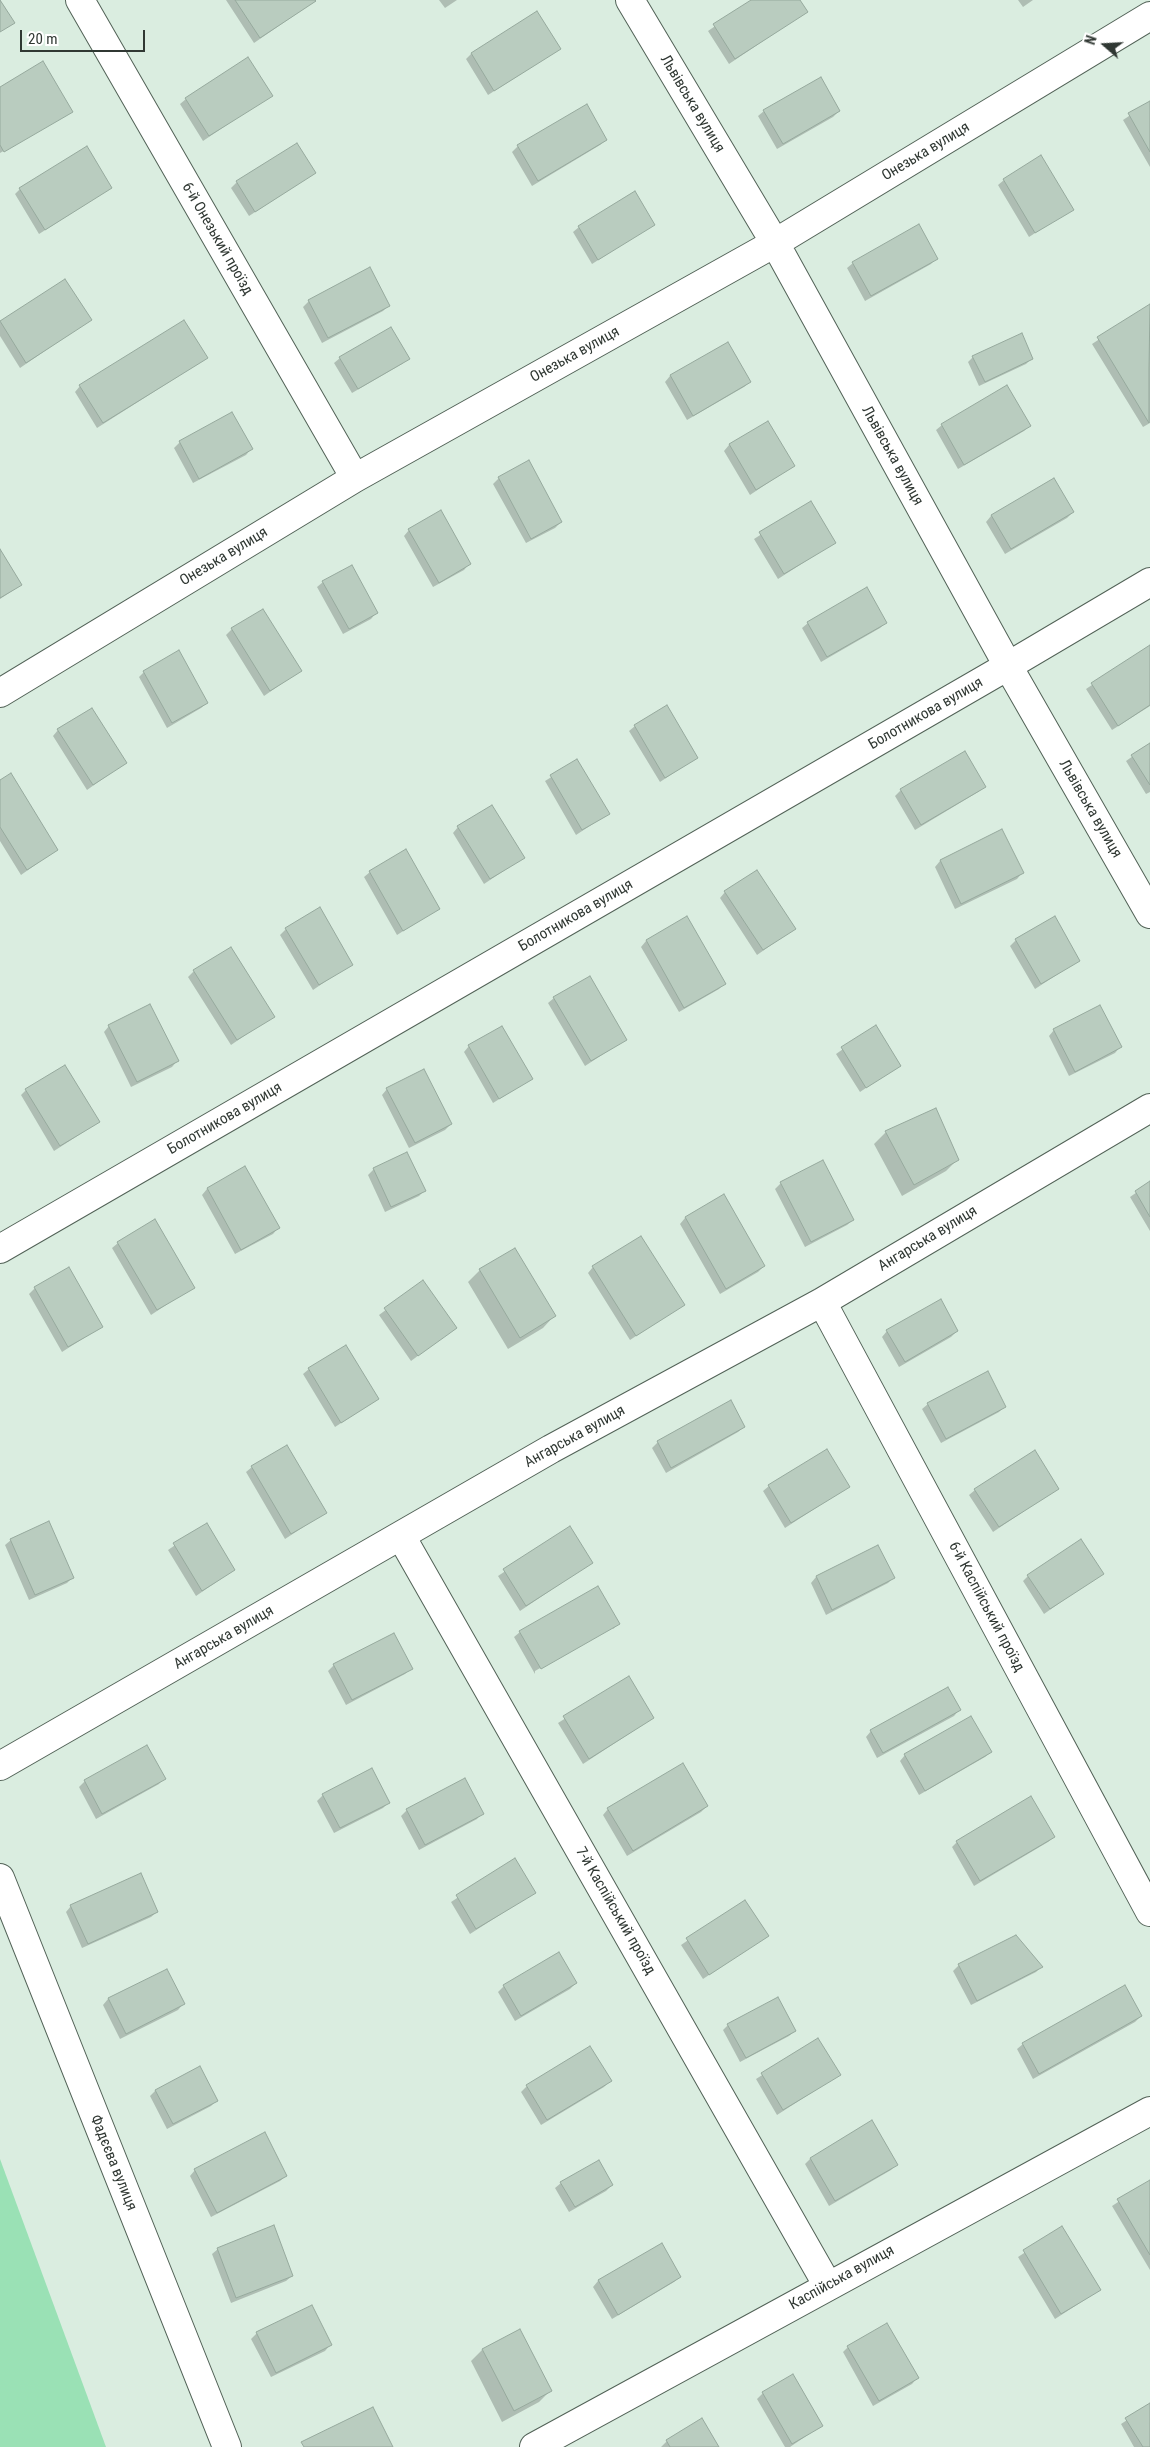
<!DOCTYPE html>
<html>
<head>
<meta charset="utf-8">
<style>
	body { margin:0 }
	#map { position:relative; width:1150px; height:2447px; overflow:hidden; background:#daede0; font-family:"Roboto Condensed",sans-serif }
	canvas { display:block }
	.north { position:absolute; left:1080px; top:20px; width:50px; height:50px; -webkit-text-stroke:4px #fff; paint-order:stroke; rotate:289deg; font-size:14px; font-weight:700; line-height:20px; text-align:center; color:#303833 }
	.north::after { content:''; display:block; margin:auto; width:18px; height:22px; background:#303833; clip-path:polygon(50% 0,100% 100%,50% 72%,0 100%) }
	.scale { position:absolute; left:20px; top:30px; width:125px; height:22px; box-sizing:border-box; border:2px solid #303833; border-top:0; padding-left:6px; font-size:15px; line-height:18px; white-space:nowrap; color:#303833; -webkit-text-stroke:4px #fff; paint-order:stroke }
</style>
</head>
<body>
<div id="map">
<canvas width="1150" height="2447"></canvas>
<div class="north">N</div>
<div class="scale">20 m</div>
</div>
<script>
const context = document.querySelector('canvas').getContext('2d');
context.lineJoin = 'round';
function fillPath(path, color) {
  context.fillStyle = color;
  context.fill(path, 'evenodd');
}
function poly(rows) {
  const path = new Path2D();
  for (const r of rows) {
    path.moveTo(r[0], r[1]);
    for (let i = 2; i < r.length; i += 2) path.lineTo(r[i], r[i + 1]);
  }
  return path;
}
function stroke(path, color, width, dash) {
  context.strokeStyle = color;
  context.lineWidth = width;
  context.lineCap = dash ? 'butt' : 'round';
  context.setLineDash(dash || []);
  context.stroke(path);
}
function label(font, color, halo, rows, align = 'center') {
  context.font = font + ' "Roboto Condensed",sans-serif';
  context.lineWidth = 5;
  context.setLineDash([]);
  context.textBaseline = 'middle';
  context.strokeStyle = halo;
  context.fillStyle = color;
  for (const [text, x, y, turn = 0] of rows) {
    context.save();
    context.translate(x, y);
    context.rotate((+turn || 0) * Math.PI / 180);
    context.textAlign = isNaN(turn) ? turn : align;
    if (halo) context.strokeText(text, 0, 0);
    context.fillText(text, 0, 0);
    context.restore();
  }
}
const green = poly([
	[0,2159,106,2447,0,2447]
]);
const shadow = poly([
	[226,0,314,0,315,1,254,43],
	[439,0,457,0,445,8],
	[753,0,799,0,806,12,729,64,708,31],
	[1018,0,1033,0,1023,7],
	[560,49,488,95,466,59,471,54],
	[0,89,71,112,0,153],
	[271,95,203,141,180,104,186,99],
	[1150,102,1150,167,1123,120],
	[586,106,606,140,600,145,532,186,512,152,518,146],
	[764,111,839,111,833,117,777,149,758,116],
	[315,173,249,216,231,188,237,182],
	[1004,180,1072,209,1029,237,998,185],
	[111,188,39,234,15,194,20,189],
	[653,225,592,264,573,232,579,227],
	[936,258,931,264,865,301,847,268,853,263],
	[65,280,90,320,20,368,0,336,0,322],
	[309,301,389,305,383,311,322,343,303,307],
	[1150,306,1150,423,1143,427,1092,344],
	[727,343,750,382,744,387,687,420,665,382,670,376],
	[973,357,1032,358,1026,364,979,386,968,362],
	[207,358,97,428,75,392,80,386],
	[340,358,408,358,402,364,352,393,334,363],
	[231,413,251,449,246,455,193,483,174,448,180,442],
	[768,423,793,466,750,495,724,451,729,445],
	[942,425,1029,426,1024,431,958,469,936,430],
	[499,478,561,522,555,528,526,543,493,484],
	[1054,480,1073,512,1067,518,1005,554,986,522,991,516],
	[810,503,834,543,778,579,754,539],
	[409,530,469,564,464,570,433,587,404,536],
	[0,551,21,585,0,599],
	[323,582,376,613,371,619,343,634,317,587],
	[808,623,885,623,880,628,821,662,802,628],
	[232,629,300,671,264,696,226,635],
	[1150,646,1150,706,1112,730,1086,689],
	[144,672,207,703,201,708,167,728,139,677],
	[635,726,696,758,660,782,629,731],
	[58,730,125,763,87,790,53,736],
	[1150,744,1150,792,1146,794,1126,761],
	[577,761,608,814,576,835,545,781],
	[0,781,56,850,21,875,0,841],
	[984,787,978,792,915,830,895,796,901,790],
	[458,827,523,858,484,884,453,833],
	[1001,831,1022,873,1017,879,955,909,935,867,940,861],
	[370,872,438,909,397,935,364,877],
	[725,892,794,929,757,955,720,898],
	[687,918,724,983,719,989,679,1012,641,947,646,941],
	[286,929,351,964,313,990,280,935],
	[1016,940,1078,961,1035,989,1010,946],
	[194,971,273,1016,231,1045,188,977],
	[554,998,625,1040,585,1066,548,1003],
	[109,1026,177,1061,172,1067,131,1087,104,1032],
	[876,1026,900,1065,860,1092,836,1054],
	[1054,1030,1120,1047,1115,1053,1069,1076,1049,1036],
	[469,1046,531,1079,493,1103,464,1052],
	[387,1089,451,1124,445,1130,409,1148,382,1095],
	[26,1090,99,1122,54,1151,21,1095],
	[936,1110,958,1159,946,1171,902,1196,874,1144,885,1133],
	[245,1168,278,1228,273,1234,235,1254,202,1195,207,1189],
	[374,1169,424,1191,419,1196,385,1212,368,1175],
	[781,1183,853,1220,847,1225,805,1247,775,1189],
	[1150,1183,1150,1231,1130,1197],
	[724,1196,764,1266,758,1272,720,1294,680,1224,685,1218],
	[118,1243,193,1287,151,1315,112,1248],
	[593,1267,683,1305,630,1340,588,1273],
	[69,1269,101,1327,62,1352,29,1294,35,1288],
	[480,1270,554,1316,543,1328,508,1349,468,1282],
	[423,1282,455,1328,411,1361,379,1315],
	[887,1331,957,1331,951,1337,899,1367,882,1337],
	[309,1369,378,1399,335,1427,303,1374],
	[730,1402,744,1427,738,1432,666,1473,652,1448,658,1442],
	[928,1404,1005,1406,999,1412,941,1443,922,1409],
	[252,1467,325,1513,285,1539,246,1472],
	[769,1486,848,1487,785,1528,763,1491],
	[1057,1489,993,1532,969,1495,975,1490],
	[206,1524,234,1570,196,1596,168,1550],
	[570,1528,591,1563,520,1611,498,1576],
	[11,1540,72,1578,67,1583,29,1600,5,1545],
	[878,1547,893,1578,888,1583,826,1615,811,1583,816,1577],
	[1102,1573,1044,1614,1023,1581,1028,1576],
	[618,1624,613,1629,613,1626,535,1671,535,1674,514,1637,520,1632],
	[334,1665,411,1668,405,1674,346,1705,328,1671],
	[629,1678,653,1718,583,1764,558,1723],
	[959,1710,954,1716,877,1758,866,1737,871,1731],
	[146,1747,164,1778,159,1784,96,1819,79,1787,85,1781],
	[991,1752,985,1757,919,1795,900,1761,905,1755],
	[323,1795,388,1803,383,1808,334,1833,317,1801],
	[707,1806,701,1812,627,1856,603,1815,608,1809],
	[407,1810,482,1813,477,1819,419,1850,401,1816],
	[1054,1837,1048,1842,974,1886,952,1847,957,1842],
	[515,1860,534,1893,470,1934,451,1902],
	[745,1901,767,1936,703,1979,681,1945],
	[71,1906,157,1912,151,1917,82,1948,66,1912],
	[959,1965,1041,1967,1036,1972,971,2005,953,1971],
	[166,1970,183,2004,178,2010,120,2039,103,2005,108,1999],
	[576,1983,570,1989,515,2021,498,1992,504,1986],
	[1141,2016,1135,2022,1033,2079,1017,2049,1023,2044],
	[728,2025,795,2031,789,2036,740,2062,723,2030],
	[817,2040,839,2075,777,2115,756,2079],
	[610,2081,604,2087,541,2125,521,2092,527,2086],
	[155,2091,216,2101,211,2106,167,2129,150,2096],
	[872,2122,896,2164,891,2170,829,2206,805,2164,810,2159],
	[195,2170,286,2176,280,2181,211,2217,190,2176],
	[1150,2181,1150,2270,1112,2206],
	[561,2183,612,2185,606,2191,569,2212,555,2188],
	[1062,2228,1100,2290,1055,2319,1018,2257],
	[661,2244,680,2277,674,2282,612,2319,593,2287,598,2281],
	[218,2249,292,2276,286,2281,231,2303,212,2254],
	[257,2333,330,2345,325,2351,271,2377,251,2339],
	[848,2347,917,2378,912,2384,873,2406,843,2352],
	[482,2350,551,2390,539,2402,502,2422,471,2361],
	[763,2393,821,2426,790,2447,785,2447,757,2399],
	[1150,2405,1150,2447,1134,2447,1121,2424],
	[701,2420,718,2447,661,2447,667,2441]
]);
const building = poly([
	[0,0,15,23,0,32,0,0],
	[235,0,315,0,316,1,260,38,235,0],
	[751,0,800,0,808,12,735,59,713,24,751,0],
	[537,11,561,49,494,91,471,53,537,11],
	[248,57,273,96,209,136,185,98,248,57],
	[43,61,73,112,4,152,0,145,0,87,43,61],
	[821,77,840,111,783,144,763,110,821,77],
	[1150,101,1150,152,1128,113,1150,101],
	[587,104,607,140,538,181,517,145,587,104],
	[297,143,316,173,255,212,236,181,297,143],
	[87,146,112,188,45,230,19,188,87,146],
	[1041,155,1074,210,1035,233,1003,179,1041,155],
	[635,191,655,225,598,260,578,226,635,191],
	[919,224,938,259,871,296,852,262,919,224],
	[370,267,390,306,328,338,308,300,370,267],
	[65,279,92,320,26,363,0,321,65,279],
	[1150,304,1149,370,1149,423,1097,337,1150,304],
	[184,320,208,358,103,423,79,385,184,320],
	[391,327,410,359,358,389,339,357,391,327],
	[1022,333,1033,359,985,382,972,356,1022,333],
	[728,342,751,382,693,416,670,375,728,342],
	[1007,385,1031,426,964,465,941,424,1007,385],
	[232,412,253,449,199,479,179,441,232,412],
	[768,421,795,466,756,490,729,444,768,421],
	[529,460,562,522,531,539,498,477,529,460],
	[1054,478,1074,512,1011,549,991,515,1054,478],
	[811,501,836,543,784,574,759,532,811,501],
	[441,510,471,564,439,583,408,529,441,510],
	[0,549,22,585,0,598,0,549],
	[352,565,378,613,349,629,322,581,352,565],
	[867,587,887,623,827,657,807,622,867,587],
	[263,609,302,671,270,691,231,628,263,609],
	[1150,645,1150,705,1118,726,1091,683,1150,645],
	[179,650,208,703,172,723,143,671,179,650],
	[667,705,698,758,665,778,634,725,667,705],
	[92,708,127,763,93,785,57,729,92,708],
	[1150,743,1150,785,1131,755,1150,743],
	[965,751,986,787,921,825,900,789,965,751],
	[577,759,610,814,582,830,550,775,577,759],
	[11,773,58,850,27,870,0,827,0,780,11,773],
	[492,805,525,858,490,879,457,826,492,805],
	[1002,829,1024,873,961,904,940,860,1002,829],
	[406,849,440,909,403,931,369,871,406,849],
	[757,870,796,929,763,950,724,891,757,870],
	[320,907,353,965,319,985,285,928,320,907],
	[687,916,726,984,684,1008,646,940,687,916],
	[1055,916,1080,961,1041,984,1015,939,1055,916],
	[231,947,275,1017,237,1040,193,970,231,947],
	[590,976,627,1040,591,1061,553,997,590,976],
	[150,1004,179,1061,137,1082,108,1025,150,1004],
	[1100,1005,1122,1047,1075,1072,1053,1029,1100,1005],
	[876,1025,901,1066,866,1088,841,1047,876,1025],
	[502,1026,533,1079,499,1099,468,1045,502,1026],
	[65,1065,100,1122,60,1146,25,1089,65,1065],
	[424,1069,452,1124,415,1143,386,1088,424,1069],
	[936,1108,959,1160,914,1185,885,1131,936,1108],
	[407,1152,426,1191,391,1207,373,1168,407,1152],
	[823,1160,854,1220,811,1242,780,1182,823,1160],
	[245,1166,280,1228,241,1250,207,1188,245,1166],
	[1150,1181,1150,1217,1135,1191,1150,1181],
	[724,1194,765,1266,726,1289,685,1217,724,1194],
	[155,1219,195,1288,157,1310,117,1242,155,1219],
	[641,1236,685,1305,636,1336,592,1266,641,1236],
	[515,1248,556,1316,520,1338,479,1269,515,1248],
	[69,1267,103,1327,68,1347,34,1287,69,1267],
	[423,1280,457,1328,418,1356,384,1308,423,1280],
	[941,1299,958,1331,905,1362,886,1330,941,1299],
	[346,1345,379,1399,341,1423,308,1368,346,1345],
	[988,1371,1006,1407,946,1439,927,1403,988,1371],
	[731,1400,745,1427,671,1468,657,1441,731,1400],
	[287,1445,327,1513,291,1534,251,1466,287,1445],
	[827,1449,850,1487,791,1523,768,1485,827,1449],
	[1035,1450,1059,1489,999,1527,974,1489,1035,1450],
	[49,1521,74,1578,35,1595,10,1539,49,1521],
	[207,1523,235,1570,202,1591,173,1543,207,1523],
	[570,1526,593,1563,526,1606,503,1569,570,1526],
	[1081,1539,1104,1574,1050,1609,1027,1575,1081,1539],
	[878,1545,895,1578,832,1610,816,1576,878,1545],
	[598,1586,620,1624,541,1669,519,1631,598,1586],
	[394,1633,413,1669,352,1700,333,1664,394,1633],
	[629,1676,654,1718,589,1759,563,1716,629,1676],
	[948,1687,961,1710,883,1753,870,1730,948,1687],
	[971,1716,992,1752,925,1791,904,1754,971,1716],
	[147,1745,166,1779,102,1814,84,1780,147,1745],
	[683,1763,708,1806,633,1851,607,1808,683,1763],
	[372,1768,390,1803,340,1828,322,1794,372,1768],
	[465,1778,484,1814,425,1845,406,1809,465,1778],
	[1031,1796,1055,1837,980,1881,956,1841,1031,1796],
	[515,1858,536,1893,476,1929,456,1895,515,1858],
	[141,1873,158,1912,88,1944,70,1905,141,1873],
	[745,1900,769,1936,709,1975,686,1938,745,1900],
	[1016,1935,1043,1967,977,2001,958,1964,1016,1935],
	[559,1952,577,1983,521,2016,503,1985,559,1952],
	[167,1969,185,2004,126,2034,108,1998,167,1969],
	[1125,1985,1142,2016,1039,2074,1022,2043,1125,1985],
	[778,1997,796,2031,746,2058,727,2024,778,1997],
	[818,2038,841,2075,783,2110,761,2073,818,2038],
	[590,2046,612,2081,547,2120,526,2085,590,2046],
	[200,2066,218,2101,173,2124,155,2090,200,2066],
	[872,2120,898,2165,835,2201,810,2158,872,2120],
	[265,2132,287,2176,217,2213,194,2169,265,2132],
	[599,2160,613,2185,575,2207,560,2182,599,2160],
	[1150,2180,1150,2255,1117,2199,1150,2180],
	[274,2225,293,2276,236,2298,217,2248,274,2225],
	[1062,2226,1101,2290,1061,2314,1023,2250,1062,2226],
	[662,2243,681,2277,618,2315,598,2280,662,2243],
	[312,2305,332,2345,276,2373,256,2332,312,2305],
	[887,2323,919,2378,879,2401,847,2346,887,2323],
	[520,2329,552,2391,514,2411,482,2349,520,2329],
	[793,2374,823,2426,792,2444,762,2392,793,2374],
	[1150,2403,1150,2447,1143,2447,1125,2418,1150,2403],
	[373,2407,393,2447,304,2447,301,2442,373,2407],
	[702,2418,719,2447,670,2447,666,2440,702,2418]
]);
const street = poly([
	[80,0,355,478],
	[630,0,775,243,1008,666,1150,914],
	[0,693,355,478,775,243,1150,16],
	[0,1249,1008,666,1150,582],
	[822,1302,1150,1912],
	[401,1536,828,2286],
	[0,1766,551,1449,822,1302,1150,1108],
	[0,1878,227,2447],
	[534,2447,1150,2111]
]);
const streetNames = [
	["Львівська вулиця",692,104,59],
	["Онезька вулиця",926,152,-31],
	["6-й Онезький проїзд",217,239,60],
	["Онезька вулиця",575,355,-29],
	["Львівська вулиця",892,456,61],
	["Онезька вулиця",224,557,-31],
	["Болотникова вулиця",926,714,-30],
	["Львівська вулиця",1090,809,60],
	["Болотникова вулиця",576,916,-30],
	["Болотникова вулиця",225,1119,-30],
	["Ангарська вулиця",928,1239,-31],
	["Ангарська вулиця",575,1437,-29],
	["6-й Каспійський проїзд",986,1607,62],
	["Ангарська вулиця",224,1638,-30],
	["7-й Каспійський проїзд",615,1911,60],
	["Фадєєва вулиця",113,2163,68],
	["Каспійська вулиця",842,2278,-29]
];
fillPath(green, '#9ae1b5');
fillPath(shadow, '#0003');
fillPath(building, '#b9ccbf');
stroke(building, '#96a99d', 1);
stroke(street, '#526257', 30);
stroke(street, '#fff', 28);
label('15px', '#303833', '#fff', streetNames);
</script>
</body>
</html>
